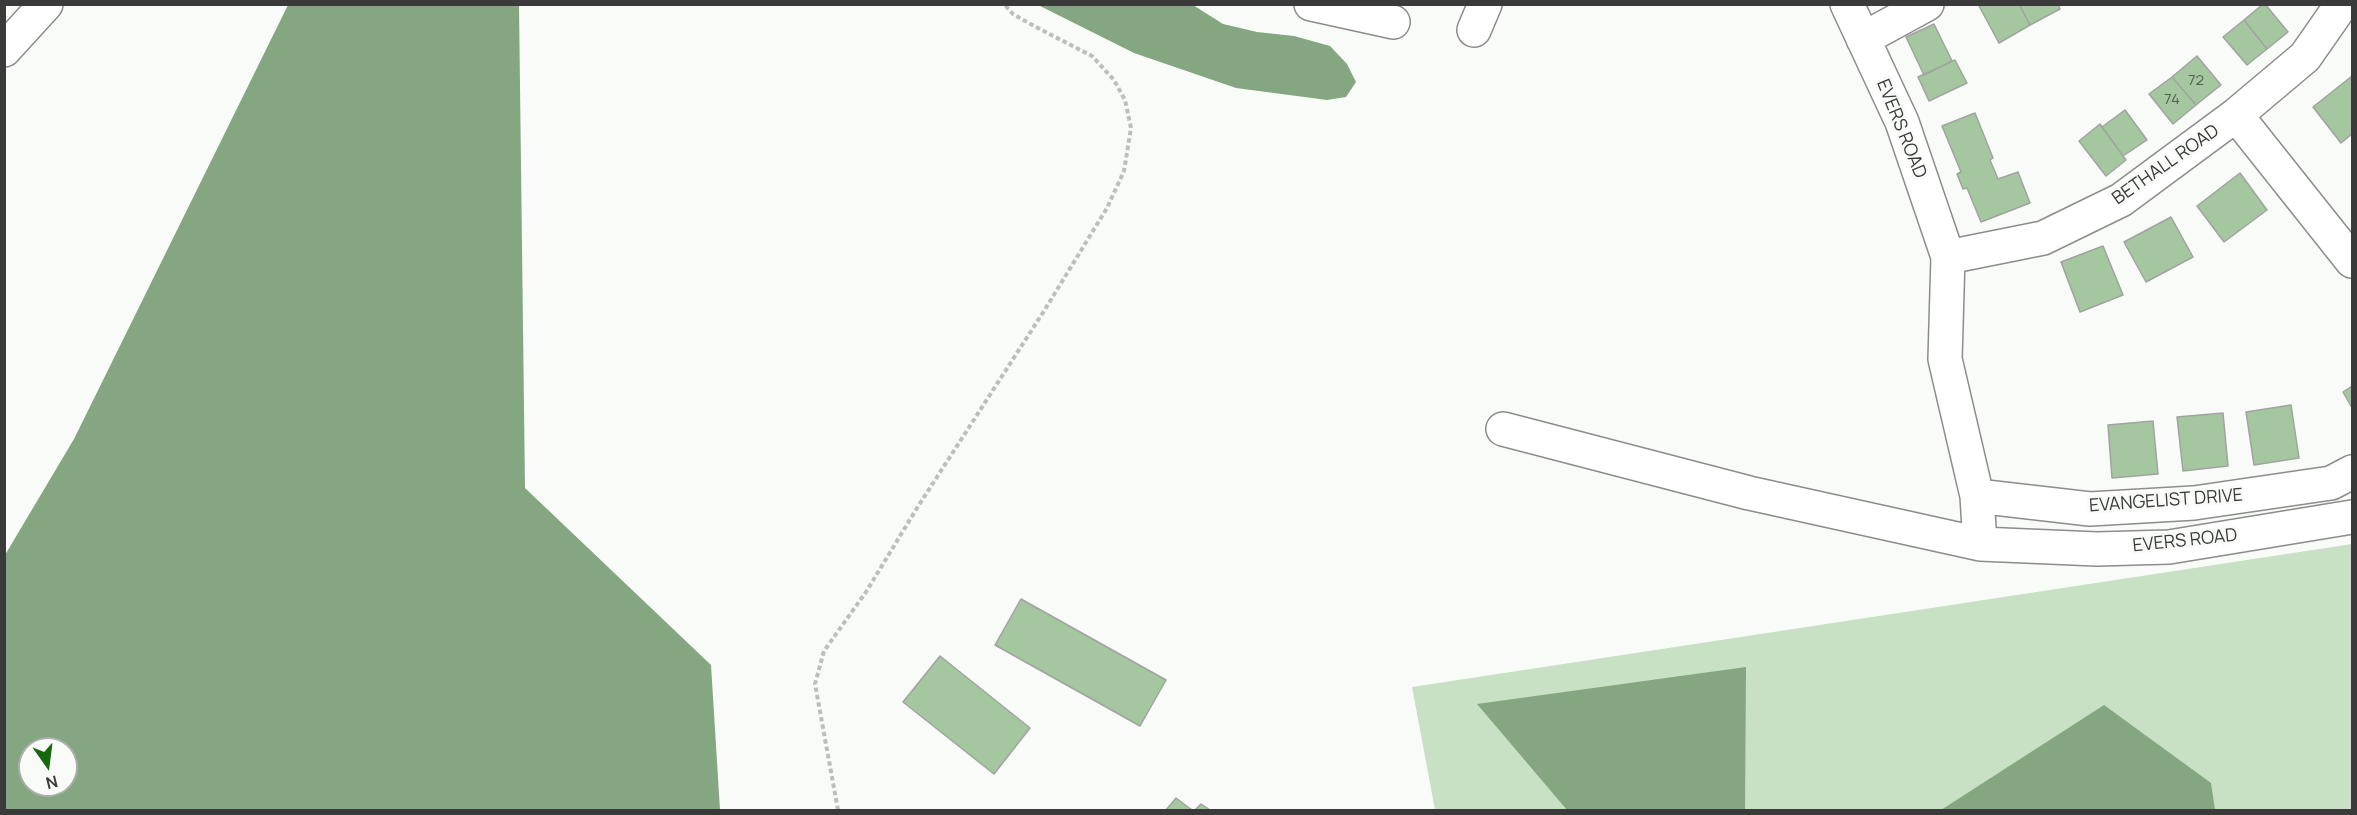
<!DOCTYPE html>
<html>
<head>
<meta charset="utf-8">
<style>
	body { margin:0 }
	#map { position:relative; width:2357px; height:815px; overflow:hidden; background:#f9fbf8; font-family:Manrope,sans-serif }
	canvas { display:block }
	.frame { position:absolute; inset:0; border:6px solid #393a39; pointer-events:none }
	.north { position:absolute; left:18px; top:737px; width:60px; height:60px; box-sizing:border-box; background:#f9fbf8; border:2px solid #acaeac; border-radius:50%; rotate:166deg; font-size:16px; font-weight:700; line-height:24px; text-align:center; color:#393a39 }
	.north::after { content:''; display:block; margin:auto; width:21px; height:27px; background:#15680b; clip-path:polygon(50% 0,100% 100%,50% 72%,0 100%) }
</style>
</head>
<body>
<div id="map">
<canvas width="2357" height="815"></canvas>
<div class="frame"></div>
<div class="north">N</div>
</div>
<script>
const context = document.querySelector('canvas').getContext('2d');
context.lineJoin = 'round';
function fillPath(path, color) {
  context.fillStyle = color;
  context.fill(path, 'evenodd');
}
function poly(rows) {
  const path = new Path2D();
  for (const r of rows) {
    path.moveTo(r[0], r[1]);
    for (let i = 2; i < r.length; i += 2) path.lineTo(r[i], r[i + 1]);
  }
  return path;
}
function stroke(path, color, width, dash) {
  context.strokeStyle = color;
  context.lineWidth = width;
  context.lineCap = dash ? 'butt' : 'round';
  context.setLineDash(dash || []);
  context.stroke(path);
}
function label(font, color, halo, rows, align = 'center') {
  context.font = font + ' Manrope,sans-serif';
  context.lineWidth = 6;
  context.setLineDash([]);
  context.textBaseline = 'middle';
  context.strokeStyle = halo;
  context.fillStyle = color;
  for (const [text, x, y, turn = 0] of rows) {
    context.save();
    context.translate(x, y);
    context.rotate((+turn || 0) * Math.PI / 180);
    context.textAlign = isNaN(turn) ? turn : align;
    if (halo) context.strokeText(text, 0, 0);
    context.fillText(text, 0, 0);
    context.restore();
  }
}
const green = poly([
	[2352,544,2352,810,1435,810,1412,687]
]);
const water = poly([
	[288,5,519,5,525,488,711,665,720,810,5,810,5,555,74,439],
	[30,749,66,749,66,785,30,785],
	[1038,5,1193,5,1223,24,1257,32,1294,36,1330,46,1347,64,1356,82,1346,97,1327,100,1236,88,1134,53],
	[1746,667,1745,810,1567,810,1477,704],
	[2104,705,2211,783,2215,810,1941,810]
]);
const building = poly([
	[1981,4,2019,4,2030,25,1999,43,1979,6,1981,4],
	[2019,4,2058,4,2060,9,2030,25,2019,4],
	[2263,4,2265,4,2288,32,2267,49,2244,20,2263,4],
	[2244,20,2267,49,2247,65,2223,37,2244,20],
	[1934,24,1952,61,1924,75,1906,37,1934,24],
	[2197,56,2221,85,2196,105,2172,77,2197,56],
	[1955,60,1967,83,1929,101,1918,77,1955,60],
	[2352,76,2352,134,2341,143,2313,107,2352,76],
	[2172,77,2196,105,2173,124,2149,94,2172,77],
	[2125,110,2147,140,2123,156,2102,127,2125,110],
	[1975,113,1993,158,1990,160,1998,179,2018,172,2030,203,1981,222,1967,188,1963,189,1957,174,1961,172,1942,126,1975,113],
	[2100,124,2126,160,2106,176,2079,141,2100,124],
	[2240,173,2267,210,2224,242,2197,206,2240,173],
	[2171,217,2193,257,2146,282,2124,242,2171,217],
	[2103,246,2123,295,2080,312,2061,262,2103,246],
	[2352,386,2352,408,2343,392,2352,386],
	[2291,405,2299,458,2254,465,2246,412,2291,405],
	[2223,413,2228,466,2183,471,2177,417,2223,413],
	[2153,421,2158,474,2112,478,2108,425,2153,421],
	[1021,599,1166,680,1140,726,995,645,1021,599],
	[940,656,1030,728,994,774,903,702,940,656],
	[1176,798,1192,810,1166,810,1176,798],
	[1201,804,1210,810,1195,810,1201,804]
]);
const path = poly([
	[838,810,815,684,824,651,866,592,917,508,1044,311,1107,208,1124,171,1131,128,1125,100,1114,80,1092,56,1034,26,1013,14,1004,4]
]);
const minor = poly([
	[1311,4,1393,22],
	[1847,4,1902,122,1948,257,1945,359,1977,496,1980,544],
	[1474,30,1485,4],
	[1863,39,1927,4],
	[4,50,46,4],
	[2236,115,2352,261],
	[1948,257,2043,238,2121,200,2236,115,2305,57,2342,4],
	[1503,429,1749,493,1980,544,2097,549,2169,547,2352,517],
	[1977,496,2090,509,2194,503,2331,483,2352,472]
]);
const numberNames = [
	["72",2196,81],
	["74",2172,100]
];
const streetNames = [
	["EVERS ROAD",1901,129,68],
	["BETHALL ROAD",2166,165,-35],
	["EVANGELIST DRIVE",2166,501,-4],
	["EVERS ROAD",2185,541,-6]
];
fillPath(green, '#c8e1c4');
fillPath(water, '#84a680');
fillPath(building, '#a4c79f');
stroke(building, '#a1a3a1', 1.5);
stroke(minor, '#8b8d8a', 36);
stroke(path, '#bcbebb', 4, [4.5, 3]);
stroke(minor, '#fff', 33);
label('15px', '#545d52', null, numberNames);
label('18px', '#393a39', '#f9fbf8', streetNames);
</script>
</body>
</html>
